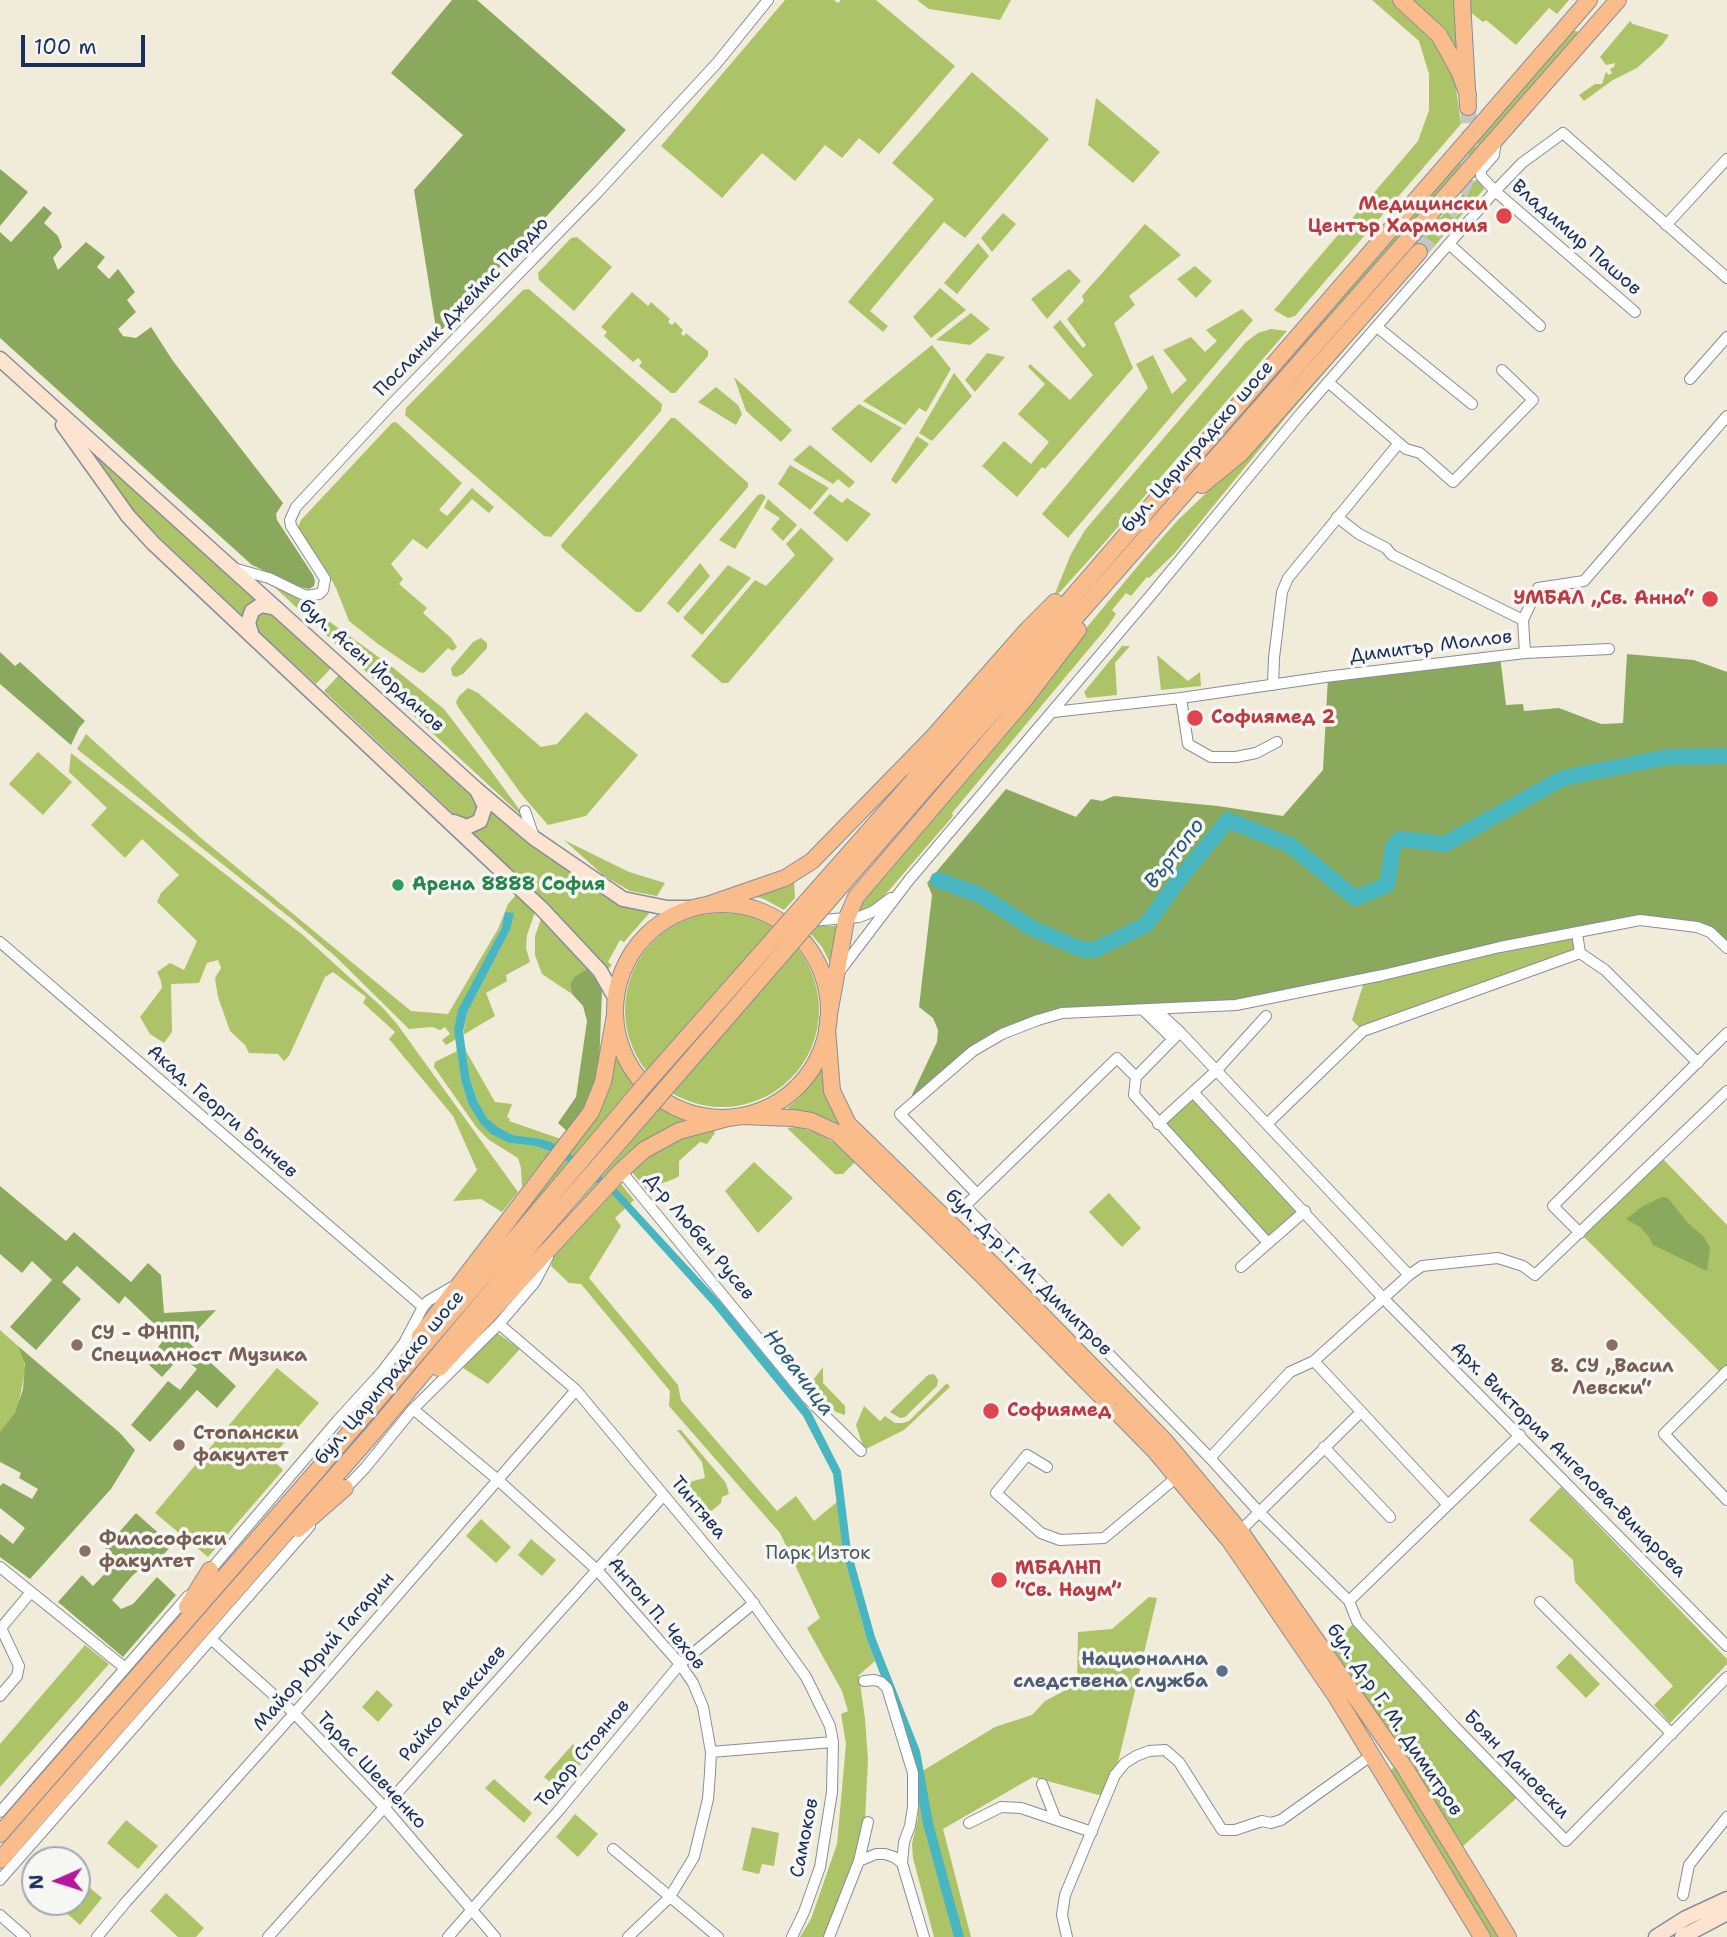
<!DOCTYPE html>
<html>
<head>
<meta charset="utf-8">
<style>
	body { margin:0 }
	#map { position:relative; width:1727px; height:1937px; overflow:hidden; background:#f0ecd9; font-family:"Shantell Sans",sans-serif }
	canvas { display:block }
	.north { position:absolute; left:21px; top:1846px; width:70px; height:70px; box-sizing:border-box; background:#f6f6f2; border:2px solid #9ea6b7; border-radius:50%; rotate:267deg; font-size:19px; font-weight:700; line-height:28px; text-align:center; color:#1b2f5e }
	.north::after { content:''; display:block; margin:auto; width:24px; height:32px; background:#b5179e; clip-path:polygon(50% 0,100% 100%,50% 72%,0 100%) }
	.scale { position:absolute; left:21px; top:35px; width:124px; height:32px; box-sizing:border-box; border:4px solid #1b2f5e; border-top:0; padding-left:9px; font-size:21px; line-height:24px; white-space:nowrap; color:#1b2f5e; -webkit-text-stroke:5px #f6f6f2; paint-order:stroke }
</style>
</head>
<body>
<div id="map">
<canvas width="1727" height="1937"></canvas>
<div class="north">N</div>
<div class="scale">100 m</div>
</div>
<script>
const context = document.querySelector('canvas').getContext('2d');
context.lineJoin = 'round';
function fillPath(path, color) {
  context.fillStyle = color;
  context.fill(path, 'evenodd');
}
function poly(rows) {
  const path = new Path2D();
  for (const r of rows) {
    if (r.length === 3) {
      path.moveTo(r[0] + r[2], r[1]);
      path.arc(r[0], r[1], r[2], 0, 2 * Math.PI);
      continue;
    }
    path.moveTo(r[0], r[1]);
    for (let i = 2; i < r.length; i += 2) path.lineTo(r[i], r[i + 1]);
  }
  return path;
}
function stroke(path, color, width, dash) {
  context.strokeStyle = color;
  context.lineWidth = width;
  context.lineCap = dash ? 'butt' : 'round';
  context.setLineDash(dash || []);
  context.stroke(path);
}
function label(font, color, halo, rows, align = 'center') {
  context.font = font + ' "Shantell Sans",sans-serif';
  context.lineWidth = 7;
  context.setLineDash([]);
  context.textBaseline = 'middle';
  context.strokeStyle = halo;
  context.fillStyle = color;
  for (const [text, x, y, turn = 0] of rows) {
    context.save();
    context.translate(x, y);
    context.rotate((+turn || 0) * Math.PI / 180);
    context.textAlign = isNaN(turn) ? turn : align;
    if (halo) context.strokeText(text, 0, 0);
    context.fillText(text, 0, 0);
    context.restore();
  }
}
const green = poly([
	[785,0,834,0,838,3,841,0,876,0,955,66,879,154,859,138,842,158,825,145,795,181,762,153,722,198,661,146],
	[917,0,1011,0,1000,20,929,9],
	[1372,0,1391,0,1430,36,1454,74,1461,124,1295,316,1288,318,1274,310,1418,141,1429,110,1429,74,1419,41],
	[1406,0,1456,0,1458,56],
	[1469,0,1569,0,1557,14,1549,8,1516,45,1486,20,1483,22,1469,11],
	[1630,21,1633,24,1669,35,1662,45,1637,68,1613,80,1584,101,1579,95,1595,84,1602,84,1606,72,1609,75,1612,73,1610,69,1614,67,1615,63,1606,65,1600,57],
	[1573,31,1577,31,1577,35,1511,112,1076,607],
	[972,72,1049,139,965,238,944,222,870,311,888,326,883,332,848,302,934,199,892,163],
	[1096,98,1160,152,1133,183,1088,145],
	[1478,178,1484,189,1286,417,1174,554,1149,578,1147,577,1131,596,1126,593,1112,610,1116,614,1108,626,952,813,953,816,879,902,852,915,853,908,1147,555,1178,520,1247,454,1238,446,1242,439,1413,246],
	[1003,213,1016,224,992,252,981,238],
	[1145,224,1181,255,1129,296,1135,305,1114,323,1133,368,1045,469,1042,467,1017,497,982,466,1004,441,1031,464,1049,442,1018,414,1045,384,1028,367,1030,364,1070,400,1093,375,1053,327,1060,320,1083,348,1086,345,1067,319,1084,301,1082,296],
	[577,237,612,267,574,311,539,280,538,273,571,238],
	[978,243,989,256,957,294,944,283],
	[1195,266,1212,281,1196,298,1177,279],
	[1069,269,1081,281,1047,319,1031,299],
	[940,288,966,310,931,338,913,317],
	[529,289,662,404,661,411,551,537,544,536,405,415,406,408,523,290],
	[632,292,648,306,651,302,670,319,668,322,672,325,675,322,683,330,681,334,684,336,686,333,708,351,708,356,675,393,671,393,639,366,642,362,638,358,633,362,604,336,607,332,601,327],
	[1242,309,1253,320,1068,538,1042,514,1148,388,1136,364,1153,355,1172,394,1187,380,1163,350,1191,337,1205,352,1217,341,1206,330],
	[971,313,990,329,970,345,936,340],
	[1271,329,1287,331,1105,542,1060,592,1054,596,1071,554,1085,530,1246,342,1258,333],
	[932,345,951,369,926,412,919,408,905,425,863,401],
	[987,353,1005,357,975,392,965,380],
	[954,373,972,396,932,441,919,433],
	[734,377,792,430,781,442,746,411],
	[716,387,738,405,742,414,736,425,698,402],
	[859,404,902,428,871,463,831,429],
	[671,418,675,418,748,483,748,487,641,612,636,612,562,548,561,545],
	[396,422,462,483,439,510,447,516,472,488,494,507,489,513,472,499,427,549,413,539,391,564,403,579,399,584,427,608,423,613,451,638,457,647,453,651,448,648,424,673,419,672,378,644,349,621,336,588,324,567,299,532,298,527,301,520,392,423],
	[917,436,929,444,896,484,891,480],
	[810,445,855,482,849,488,838,479,833,484,793,460],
	[87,446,259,601,244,617,138,517],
	[790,465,829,488,810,510,778,484],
	[762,494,766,497,735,549,719,540,758,495],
	[830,494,842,503,847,498,871,514,847,542,813,513],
	[768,499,797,525,783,541,771,529,780,518,764,508],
	[801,528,834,559,728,683,722,683,691,656,755,580,766,586,795,555,786,544],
	[700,563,710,576,678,613,667,603],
	[728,565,751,578,702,635,683,618],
	[270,583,287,591,391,666,444,709,489,768,519,809,521,815],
	[260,611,273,613,332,667,316,684,256,629,256,614],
	[481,638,487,643,487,648,463,674,456,677,452,675,451,668,473,642],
	[1122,646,1130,646,1115,663,1117,695,1087,698,1084,692],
	[1157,655,1188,681,1200,672,1201,686,1161,690],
	[340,674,476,798,479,809,471,821,459,819,324,691],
	[468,688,478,693,541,747,557,744,586,712,638,755,586,816,548,825,522,795,458,707,456,702,459,696],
	[86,734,201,838,411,1011,448,1014,498,929,508,904,516,895,535,912,527,935,526,948,530,962,506,975,507,981,486,993,495,1016,463,1035,467,1013,510,930,505,912,501,928,454,1030,456,1039,446,1045,442,1040,450,1034,445,1027,440,1030,432,1027,409,1029,336,957,293,920,77,749],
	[38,752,72,782,43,815,9,784],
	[71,753,304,936,383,1008,397,1024,518,1192,502,1212,481,1199,453,1201,477,1170,453,1116,389,1039,395,1032,363,1003,366,997,333,972,325,977,289,1056,284,1061,278,1054,249,1053,245,1045,230,1031,218,997,215,978,221,968,218,960,207,963,199,983,171,984,172,1032,164,1043,150,1034,140,1017,162,988,161,981,157,972,170,963,184,970,197,941,157,902,161,893,179,875,142,839,125,858,91,825,107,808,69,772],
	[490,810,511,828,652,910,624,942,620,940,608,962,612,965,606,971,548,906,472,832],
	[564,840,629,872,665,883,657,896,630,891,603,875],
	[794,880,795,898,784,910,764,899,752,896],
	[722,1010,97],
	[541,919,587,969,574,977,570,984,572,994,542,974,535,955,535,936],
	[818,926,838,926,834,971,822,947,811,934],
	[1577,933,1580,953,1363,1031,1352,1020,1365,979],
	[457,1051,461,1080,468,1103,509,1143,535,1146,550,1152,522,1187,521,1168,518,1158,489,1140,477,1128,434,1067,435,1062],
	[466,1051,495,1102,512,1104,507,1117,510,1119,509,1121,561,1139,556,1145,537,1138,513,1135,498,1127,487,1118,477,1100,470,1079],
	[615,1056,633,1085,494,1252,577,1139],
	[822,1070,824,1070,840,1120,835,1125,823,1118,787,1108,799,1098],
	[1193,1092,1305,1211,1268,1243,1158,1124],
	[660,1108,685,1120,666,1129,485,1313],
	[797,1127,818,1133,843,1148,855,1162,843,1174,835,1174,787,1128],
	[713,1130,715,1133,707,1144,700,1142,679,1161,679,1176,674,1179,646,1189,632,1172,646,1157,679,1138],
	[1660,1156,1727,1225,1727,1371,1723,1375,1580,1233],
	[754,1162,793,1198,758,1233,725,1191],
	[621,1184,634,1200,615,1218,621,1226,589,1278,678,1385,681,1400,777,1511,796,1496,814,1521,837,1502,843,1553,867,1640,875,1661,859,1675,865,1719,868,1760,865,1820,851,1871,825,1937,800,1937,811,1919,837,1844,846,1744,841,1714,848,1711,842,1691,807,1628,820,1618,780,1533,669,1406,670,1391,581,1284,569,1283,551,1266,554,1256],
	[1109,1193,1141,1228,1122,1247,1089,1212],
	[0,1330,18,1346,24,1358,25,1371,18,1407,11,1420,0,1432],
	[496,1332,520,1349,488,1384,463,1368],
	[823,1367,823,1383,845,1406,845,1415,836,1412,808,1387],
	[277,1368,319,1403,271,1458,283,1470,208,1557,155,1513],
	[934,1374,938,1380,937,1386,905,1417,900,1418,890,1412,928,1375],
	[947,1383,950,1387,904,1430,866,1449,863,1446,856,1425,864,1406,880,1421,885,1416,895,1423,903,1423,909,1421],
	[677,1430,681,1430,726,1483,729,1494,722,1497,721,1503,709,1513,702,1506,704,1503,692,1493,689,1482,705,1478,702,1462],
	[1561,1487,1727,1659,1727,1664,1670,1723,1654,1705,1673,1686,1575,1582,1573,1560,1529,1520],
	[481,1519,511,1547,496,1563,466,1536],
	[531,1539,556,1560,542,1576,518,1555],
	[1149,1597,1157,1598,1115,1775,1106,1797,1033,1777,943,1829,971,1937,934,1937,913,1858,912,1844,918,1818,919,1773,995,1727,1032,1715,1045,1701,1077,1684,1078,1632,1112,1629],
	[1357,1621,1520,1795,1462,1847,1406,1753,1327,1646],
	[85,1645,109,1664,0,1787,0,1744],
	[1570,1653,1600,1684,1586,1698,1556,1667],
	[377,1690,393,1705,378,1722,362,1707],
	[573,1744,587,1757,558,1789,544,1777],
	[1397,1766,1501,1937,1489,1937,1385,1773],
	[494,1779,532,1813,524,1823,485,1788],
	[575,1814,598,1834,578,1857,556,1837],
	[126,1820,158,1846,138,1869,107,1843],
	[752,1827,779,1833,774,1866,762,1864,759,1874,742,1870],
	[77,1877,102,1898,80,1925,55,1903,77,1902],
	[166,1893,204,1928,196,1937,178,1937,150,1911]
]);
const forest = poly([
	[452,0,477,0,626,130,437,335,414,190,463,135,391,73],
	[0,169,28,192,0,226],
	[44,206,52,213,44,223,58,236,62,247,53,258,58,270,86,242,105,257,97,267,109,279,118,269,135,292,127,300,136,312,118,329,123,336,136,338,151,327,173,361,283,503,276,514,277,520,313,575,315,581,314,586,309,589,301,587,252,565,0,338,0,232,11,242],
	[0,652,15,666,20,662,85,721,79,728,71,745,0,684],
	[1627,654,1694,660,1727,672,1727,948,1697,927,1640,920,1236,1005,1062,1013,1002,1034,913,1102,910,1099,937,1042,938,1030,933,1018,919,1007,932,895,927,883,1006,789,1076,817,1091,799,1102,801,1114,796,1218,806,1283,816,1323,770,1328,677,1500,656,1506,705,1523,704,1524,711,1559,708,1601,724,1623,723],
	[587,969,598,982,602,991,599,1066,596,1083,589,1099,567,1131,558,1123,576,1097,587,1021,583,1006,572,994,570,984,574,977],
	[0,1186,66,1241,74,1232,131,1282,148,1263,161,1275,164,1313,216,1310,187,1341,236,1386,217,1408,197,1390,150,1442,131,1425,168,1381,180,1390,197,1369,181,1356,162,1377,146,1362,167,1336,125,1296,119,1304,77,1266,62,1282,81,1299,36,1350,10,1327,52,1280,32,1261,22,1273,0,1254],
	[1662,1197,1668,1198,1687,1222,1704,1237,1710,1248,1707,1271,1653,1245,1649,1237,1640,1227,1626,1219,1643,1206],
	[18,1346,120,1433,135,1450,111,1489,30,1579,0,1557,0,1534,13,1544,25,1528,0,1508,0,1486,3,1483,32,1499,38,1489,19,1478,21,1473,0,1462,0,1432,15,1413,23,1389,25,1364],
	[136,1513,172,1545,150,1570,139,1570,132,1576,112,1600,121,1609,133,1604,157,1577,176,1595,123,1657,58,1602,82,1575,93,1586,117,1561,105,1548]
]);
const water = poly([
	[505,912,514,913,510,930,467,1013,463,1032,470,1079,477,1100,487,1118,498,1127,513,1135,537,1138,551,1142,577,1158,616,1188,720,1301,811,1412,841,1471,851,1551,875,1637,920,1751,933,1823,964,1937,954,1937,923,1824,911,1754,867,1640,843,1553,833,1474,803,1416,713,1306,611,1193,572,1164,551,1152,535,1146,509,1143,491,1134,480,1123,468,1103,461,1080,454,1030,458,1010,501,929]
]);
const river = poly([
	[938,880,980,895,1032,928,1080,949,1094,950,1146,925,1177,882,1228,820,1290,845,1355,898,1387,885,1393,847,1400,839,1445,844,1561,779,1577,775,1668,757,1727,756]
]);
const trunkTunnel = poly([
	[1419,252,1454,207,1466,180,1471,155,1468,107]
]);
const minor = poly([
	[1496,141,1494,155,1481,170,1481,176,1495,191,1635,312],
	[1666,225,1727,159],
	[1449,244,1540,326],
	[1377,327,1472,404],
	[1690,379,1727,337],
	[1328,382,1406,449,1420,453,1453,482,1533,400,1502,370],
	[1337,517,1359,534,1386,548,1392,555,1523,620],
	[233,568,269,578,306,596,319,594,323,590,325,579,291,526,290,520,296,507,390,406,597,193,717,63,768,0],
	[1525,653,1523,620,1538,588,1584,581,1727,416],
	[1273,685,1274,658,1282,592,1288,578,1399,443],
	[1181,698,1188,744,1211,757,1236,757,1256,753,1277,742],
	[1053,712,1181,698,1325,677,1525,653,1609,649],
	[525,811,534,837],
	[811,921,859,917,872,912,891,898],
	[1577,933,1580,953,1605,970,1698,1063],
	[0,942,423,1307],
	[839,972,909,880,1151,595,1302,412,1495,191,1522,163,1563,133,1727,278],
	[1155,1009,1180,1032,1409,1275],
	[1143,1010,1173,1039],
	[1180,1032,1136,1077,1134,1095,1268,1243],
	[1136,1077,1117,1058,965,1206,1210,1458,1259,1512,1349,1601,1357,1621,1454,1726,1566,1841,1727,1677],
	[1193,1092,1383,1298,1727,1646],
	[1158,1124,1216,1071,1266,1016],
	[1267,1124,1363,1031,1580,953],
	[621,1171,808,1399,861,1451],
	[977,1194,900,1114,973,1051,1002,1034,1038,1020,1062,1013,1236,1005,1383,975,1500,947,1640,920,1697,927,1710,932,1727,948],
	[1580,1233,1553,1206,1727,1033],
	[1241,1267,1305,1211],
	[499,1324,576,1390,748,1596,806,1677,813,1691,830,1726,833,1742,832,1792,820,1867,804,1912,792,1937],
	[1314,1361,1448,1505],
	[1727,1371,1664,1434,1727,1500],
	[413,1409,498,1480,597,1570,680,1664,693,1683,703,1707,711,1752,710,1773,708,1799,694,1857,669,1898,628,1937],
	[1324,1447,1390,1517],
	[1210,1458,1290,1372,1314,1361,1409,1275,1422,1266,1498,1258,1523,1266,1535,1275,1727,1091],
	[1047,1467,1027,1455,996,1493,1041,1533,1060,1540,1104,1538,1177,1477],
	[342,1492,365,1468,413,1409,499,1324,535,1282,548,1257],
	[1236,1535,1361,1412],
	[0,1567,125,1668],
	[207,1574,338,1420,381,1373,404,1343,423,1307,428,1301,452,1287],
	[1349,1601,1520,1435],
	[1540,1602,1672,1734],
	[211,1639,294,1713,384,1807,495,1937],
	[864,1681,874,1680,881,1682,887,1688,913,1773,913,1807,910,1826,904,1842,902,1863,924,1937],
	[0,1696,17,1676,19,1666,1,1628,31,1592],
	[711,1752,833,1742],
	[1042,1784,1056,1820],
	[0,1812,188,1596],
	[969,1823,1001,1807,1021,1808,1092,1832],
	[613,1849,718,1937],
	[859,1861,876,1854,885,1854,894,1857,902,1863],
	[0,1880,310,1526],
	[1683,1895,1689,1865,1727,1817],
	[0,1915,25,1937],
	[97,1937,126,1902,315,1690,576,1390],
	[268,1937,664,1495],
	[448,1937,560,1809,680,1664,754,1603],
	[829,1937,859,1861,868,1822],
	[1067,1937,1062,1915,1065,1895,1115,1775,1125,1763,1136,1756,1149,1751,1165,1750,1179,1762,1222,1830,1235,1830,1262,1821,1271,1823,1281,1820,1372,1755]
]);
const secondary = poly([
	[0,359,476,789,534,838,623,899,667,908,695,908],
	[63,425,128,516,153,543,542,909,600,971,616,999],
	[252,636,248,623,252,611,261,605,276,608],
	[454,822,467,827,480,821,485,806,478,792],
	[1656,1937,1686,1918,1727,1899],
	[1682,1937,1727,1913]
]);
const primary = poly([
	[722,1011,107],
	[827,1028,832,1091,848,1124,995,1267,1165,1441,1240,1531,1405,1768,1508,1937],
	[741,1116,793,1118,811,1121,837,1133,983,1276,1155,1451,1230,1541,1337,1698,1482,1937]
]);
const trunk = poly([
	[1401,0,1439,35,1459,71,1468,95],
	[1462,0,1468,107],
	[1202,485,1241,453,1419,252],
	[913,781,1589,0],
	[924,790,1618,0],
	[707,905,785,878,812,861,934,736,1028,629,1055,602],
	[828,1020,846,920,856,897,1025,699,1078,630],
	[420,1336,591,1112,603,1082,615,1015],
	[439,1368,621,1171,644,1150,679,1131,728,1118],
	[298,1529,345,1488],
	[187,1607,210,1570],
	[0,1834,315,1473,524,1228],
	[0,1860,373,1433,536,1238]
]);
const trunkBridge = poly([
	[524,1228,643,1087,913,781],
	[536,1238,924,790]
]);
const markers = [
	[1504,216,9,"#e0444e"],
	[1710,599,9,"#e0444e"],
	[1195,718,9,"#e0444e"],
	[398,885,7,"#2e9e5b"],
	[77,1345,7,"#8d6e63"],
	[1612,1345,7,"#8d6e63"],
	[991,1411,9,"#e0444e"],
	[179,1445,7,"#8d6e63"],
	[85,1551,7,"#8d6e63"],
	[999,1580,9,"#e0444e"],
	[1222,1671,7,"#5c6f8a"]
];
const healthNames = [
	["Медицински",1488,205,"right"],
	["Център Хармония",1488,227,"right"],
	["УМБАЛ „Св. Анна“",1694,599,"right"],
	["Софиямед 2",1211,718],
	["Софиямед",1007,1411],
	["MБАЛНП",1015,1569],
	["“Св. Наум”",1015,1591]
];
const streetNames = [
	["Владимир Пашов",1576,238,41],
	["Посланик Джеймс Пардю",462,307,-46],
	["бул. Цариградско шосе",1198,447,-49],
	["Димитър Моллов",1431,647,-7],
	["бул. Асен Йорданов",371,666,42],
	["Акад. Георги Бончев",222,1112,41],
	["Д-р Любен Русев",699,1237,50],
	["бул. Д-р Г. М. Димитров",1028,1273,45],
	["бул. Цариградско шосе",390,1378,-50],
	["Арх. Виктория Ангелова-Винарова",1568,1460,45],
	["Тинтява",698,1508,50],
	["Антон П. Чехов",656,1614,50],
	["Майор Юрий Гагарин",324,1652,-49],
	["Райко Алексиев",453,1704,-48],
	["бул. Д-р Г. М. Димитров",1394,1720,56],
	["Тодор Стоянов",583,1754,-50],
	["Боян Дановски",1516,1765,46],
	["Тарас Шевченко",371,1771,47],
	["Самоков",805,1838,-79]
];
const leisureNames = [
	["Арена 8888 София",412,885]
];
const educationNames = [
	["СУ - ФНПП,",91,1334],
	["Специалност Музика",91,1356],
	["8. СУ „Васил",1612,1367,"center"],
	["Левски“",1612,1389,"center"],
	["Стопански",193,1434],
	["факултет",193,1456],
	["Философски",99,1540],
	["факултет",99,1562]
];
const parkNames = [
	["Парк Изток",818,1554]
];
const serviceNames = [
	["Национална",1208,1660],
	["следствена служба",1208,1682]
];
const waterNames = [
	["Въртопо",1175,854,-52],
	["Новачица",798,1373,53]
];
fillPath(green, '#adc368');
fillPath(forest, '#8aa95c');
fillPath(water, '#47b6c0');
stroke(river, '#47b6c0', 16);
stroke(trunkTunnel, '#c5c6c0', 16, [16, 8]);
stroke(minor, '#868e9c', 12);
stroke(secondary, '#868e9c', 17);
stroke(primary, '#868e9c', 18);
stroke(trunk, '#868e9c', 18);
stroke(minor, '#fff', 10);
stroke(secondary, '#fde4d0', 14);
stroke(primary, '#f9bc8a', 16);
stroke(trunk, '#f9bc8a', 16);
stroke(trunkBridge, '#868e9c', 18, []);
stroke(trunkBridge, '#f9bc8a', 16);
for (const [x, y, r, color] of markers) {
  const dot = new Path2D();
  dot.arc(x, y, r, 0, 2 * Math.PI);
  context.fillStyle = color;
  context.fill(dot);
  stroke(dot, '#f6f6f2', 2.5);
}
label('bold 19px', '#be3a42', '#f6f6f2', healthNames, 'left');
label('19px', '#1b2f5e', '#f6f6f2', streetNames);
label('bold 19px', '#27864d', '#f6f6f2', leisureNames, 'left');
label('bold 19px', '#785e54', '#f6f6f2', educationNames, 'left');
label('19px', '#475b61', '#f6f6f2', parkNames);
label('bold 19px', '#4e5e75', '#f6f6f2', serviceNames, 'right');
label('italic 21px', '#28587b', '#f6f6f2', waterNames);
</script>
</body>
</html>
